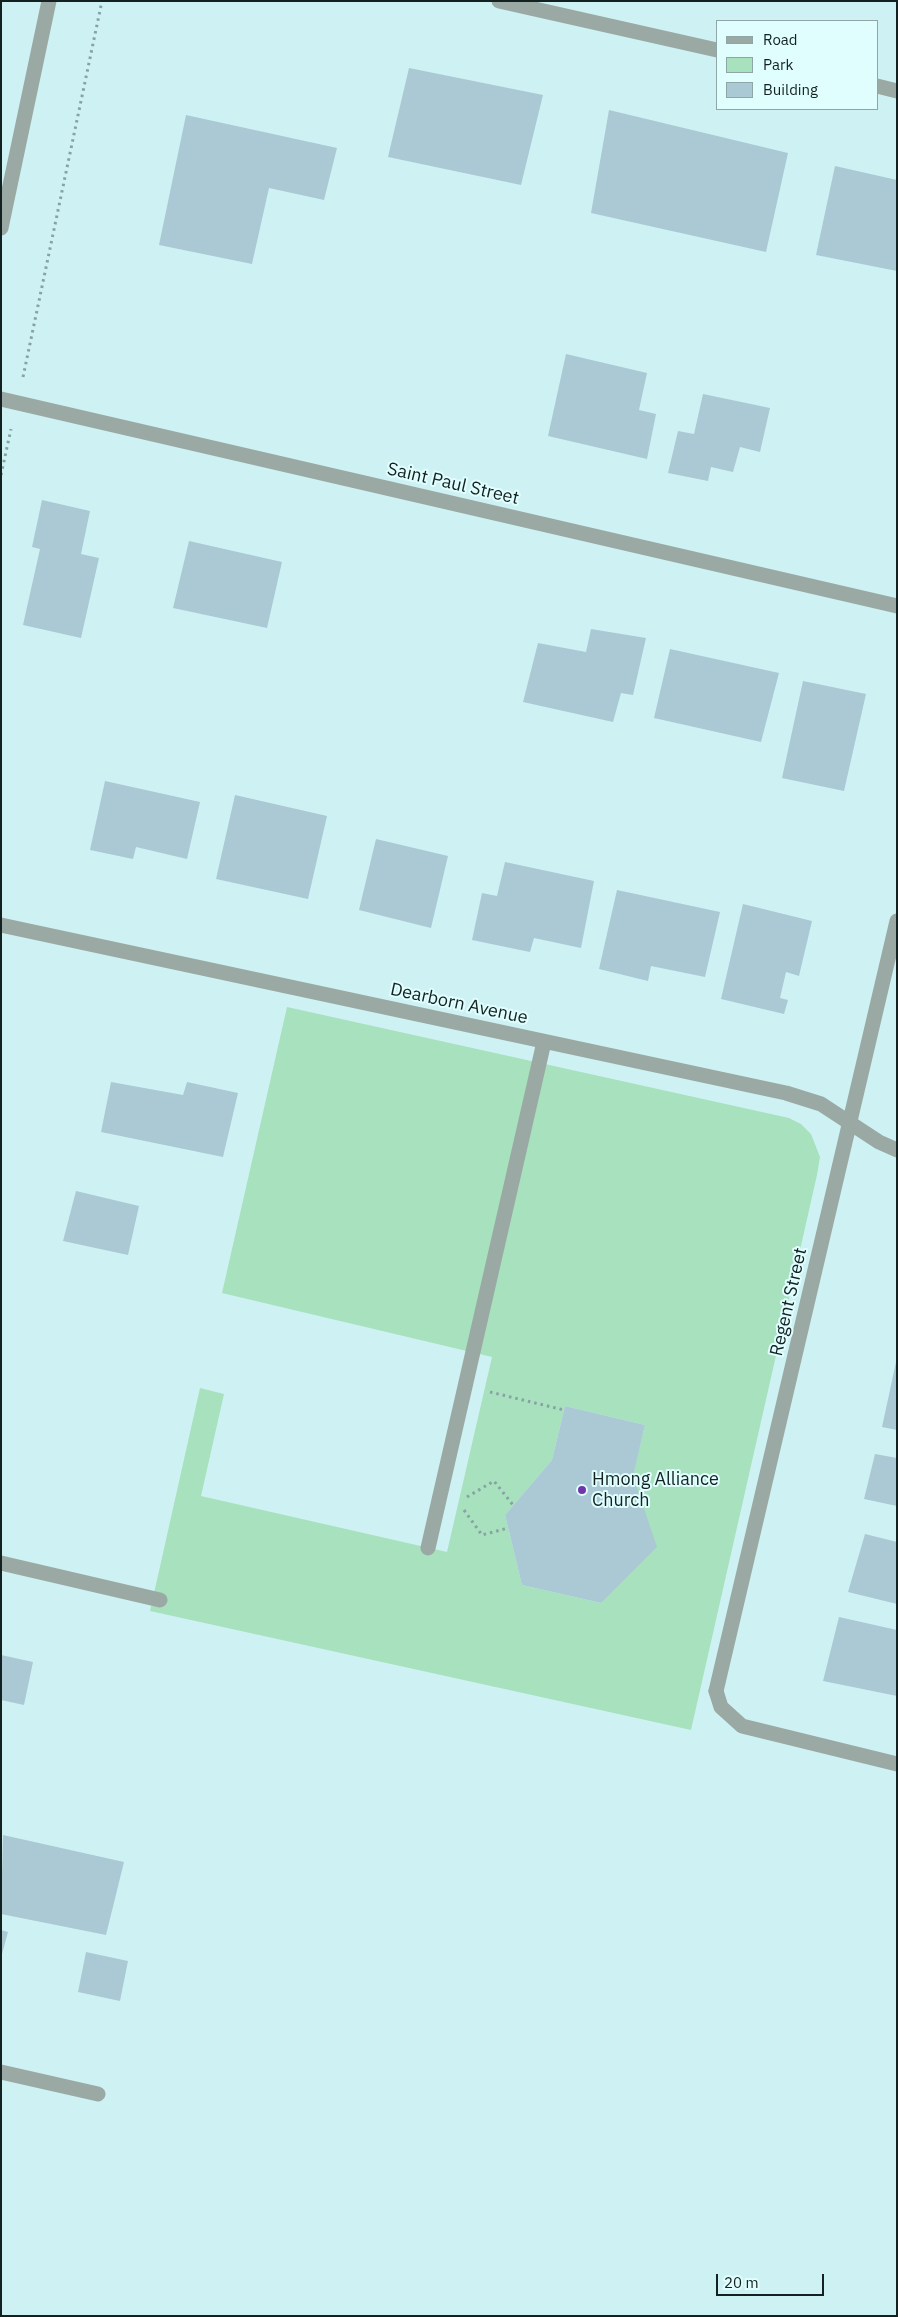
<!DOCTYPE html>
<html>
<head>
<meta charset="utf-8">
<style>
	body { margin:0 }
	#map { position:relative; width:898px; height:2317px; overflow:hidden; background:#cef2f3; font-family:"IBM Plex Sans",sans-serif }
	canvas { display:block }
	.frame { position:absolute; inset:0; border:2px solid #142121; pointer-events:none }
	.legend { position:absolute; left:716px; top:20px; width:162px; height:90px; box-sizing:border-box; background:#e1feff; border:1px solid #8fa6a6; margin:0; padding:6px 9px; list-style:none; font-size:15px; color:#142121 }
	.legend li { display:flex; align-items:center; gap:10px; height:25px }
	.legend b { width:25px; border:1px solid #8fa6a6 }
	.scale { position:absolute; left:716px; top:2274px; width:108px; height:22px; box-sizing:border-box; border:2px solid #142121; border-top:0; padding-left:6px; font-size:15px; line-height:18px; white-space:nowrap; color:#142121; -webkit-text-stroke:4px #e1feff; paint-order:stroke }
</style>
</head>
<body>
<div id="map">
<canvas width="898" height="2317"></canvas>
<div class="frame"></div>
<ul class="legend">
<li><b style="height:6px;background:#9ba9a5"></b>Road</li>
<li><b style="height:14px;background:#a8e1be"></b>Park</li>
<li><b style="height:14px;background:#aac9d4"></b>Building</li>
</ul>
<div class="scale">20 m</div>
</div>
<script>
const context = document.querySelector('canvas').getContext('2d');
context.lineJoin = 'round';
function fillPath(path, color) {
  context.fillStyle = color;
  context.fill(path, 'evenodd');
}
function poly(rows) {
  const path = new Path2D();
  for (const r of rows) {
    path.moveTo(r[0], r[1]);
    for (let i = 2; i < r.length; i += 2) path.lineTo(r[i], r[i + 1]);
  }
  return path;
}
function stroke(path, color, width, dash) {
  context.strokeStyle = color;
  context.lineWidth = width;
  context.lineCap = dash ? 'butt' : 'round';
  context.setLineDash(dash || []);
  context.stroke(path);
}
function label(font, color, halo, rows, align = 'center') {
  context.font = font + ' "IBM Plex Sans",sans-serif';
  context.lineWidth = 4;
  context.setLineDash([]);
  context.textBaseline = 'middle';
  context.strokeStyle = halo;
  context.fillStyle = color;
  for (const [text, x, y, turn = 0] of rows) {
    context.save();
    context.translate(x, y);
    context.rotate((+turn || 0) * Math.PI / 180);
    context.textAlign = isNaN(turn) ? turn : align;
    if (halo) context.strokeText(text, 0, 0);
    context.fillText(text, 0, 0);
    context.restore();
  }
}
const green = poly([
	[287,1007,789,1118,801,1124,811,1134,820,1157,817,1175,691,1730,150,1611,200,1388,224,1394,201,1496,447,1552,492,1357,222,1293],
	[565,1406,645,1425,601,1603,522,1585,505,1515,552,1460]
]);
const building = poly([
	[409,68,543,95,521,185,388,157],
	[609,110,788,153,766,252,591,213],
	[186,115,337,148,324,200,269,188,252,264,159,245],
	[835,166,897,180,897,271,816,255],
	[566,354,647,373,639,410,656,414,647,459,548,436],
	[703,394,770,408,760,452,740,447,733,472,711,467,708,481,668,473,678,431,694,434],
	[42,500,90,511,81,554,99,558,81,638,23,625,40,549,32,547],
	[189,541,282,562,267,628,173,608],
	[591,629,646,638,633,695,621,693,613,722,523,702,538,643,586,652],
	[670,649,779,673,761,742,654,718],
	[803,681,866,694,844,791,782,778],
	[105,781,200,802,187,859,136,847,133,859,90,850],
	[235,795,327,816,308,899,216,879],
	[376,839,448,856,431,928,359,910],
	[505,862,594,881,581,948,534,938,530,952,472,940,482,893,497,896],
	[617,890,720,912,705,977,651,966,648,981,599,969],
	[743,904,812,921,799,976,786,972,780,998,788,1000,784,1014,721,999],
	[111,1082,183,1095,187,1082,238,1093,223,1157,101,1132],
	[76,1191,139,1206,128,1255,63,1241],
	[896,1362,897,1362,897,1430,882,1427],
	[565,1406,645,1425,633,1476,657,1547,601,1603,522,1585,505,1515,552,1460],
	[875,1454,897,1458,897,1506,864,1499],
	[865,1534,897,1542,897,1604,848,1592],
	[839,1617,897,1630,897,1696,823,1681],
	[1,1655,33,1662,24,1705,1,1700],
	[3,1835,124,1862,106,1935,1,1914],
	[1,1930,8,1932,2,1954,1,1954],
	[86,1952,128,1961,120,2001,78,1992]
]);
const path = poly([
	[23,377,102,1],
	[1,475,11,429],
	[490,1392,564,1410],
	[467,1497,494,1481,513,1505],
	[464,1510,482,1535,508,1528]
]);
const lane = poly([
	[428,1548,544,1042],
	[716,1691,721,1707,742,1726,897,1764]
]);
const street = poly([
	[499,1,717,50],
	[877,86,897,91],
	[1,228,49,1],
	[1,399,897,606],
	[1,925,786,1093,821,1104,879,1142,897,1150],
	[1,1563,160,1600],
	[716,1691,897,921],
	[1,2072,98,2094]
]);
const markers = [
	[582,1490,5,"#7135ab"]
];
const streetNames = [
	["Saint Paul Street",453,484,13],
	["Dearborn Avenue",459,1004,12],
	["Regent Street",789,1302,-77]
];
const poiNames = [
	["Hmong Alliance",592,1480],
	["Church",592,1501]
];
fillPath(green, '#a8e1be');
fillPath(building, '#aac9d4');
stroke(path, '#87a2a3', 3, [2.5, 4]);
stroke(lane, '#9ba9a5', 15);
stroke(street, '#9ba9a5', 15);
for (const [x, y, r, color] of markers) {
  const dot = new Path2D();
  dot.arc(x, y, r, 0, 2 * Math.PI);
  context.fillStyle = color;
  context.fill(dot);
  stroke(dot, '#e1feff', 2);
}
label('18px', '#142121', '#e1feff', streetNames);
label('18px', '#142121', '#e1feff', poiNames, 'left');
</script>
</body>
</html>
